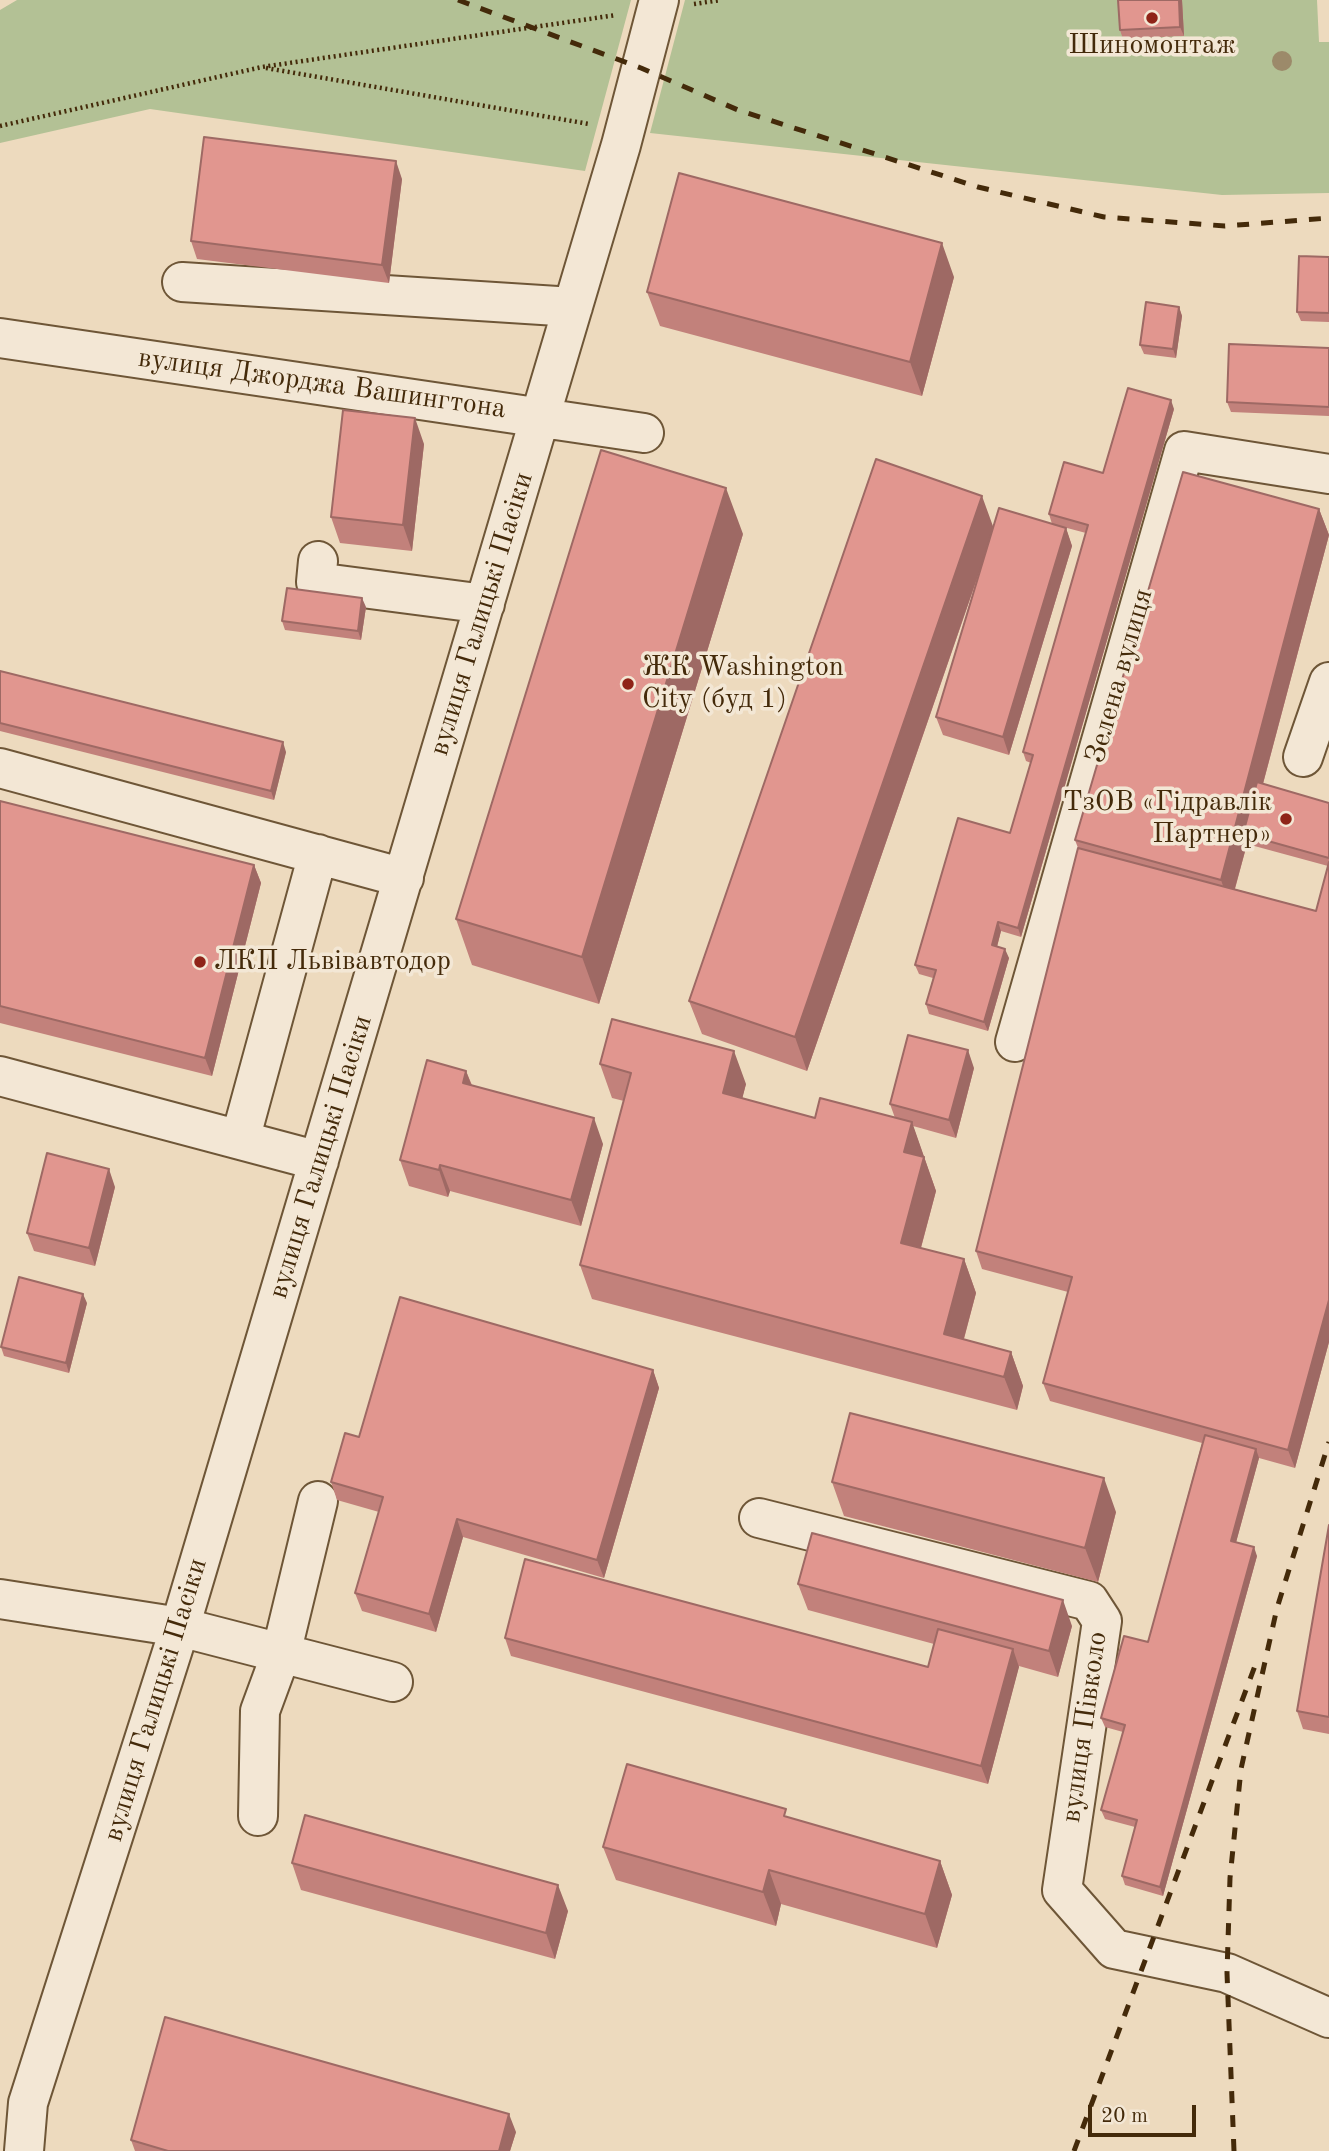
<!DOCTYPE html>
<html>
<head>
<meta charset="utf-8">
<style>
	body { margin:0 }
	#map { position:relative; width:1329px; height:2151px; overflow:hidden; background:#eddabe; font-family:"Old Standard TT",serif }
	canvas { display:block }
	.scale { position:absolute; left:1088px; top:2105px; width:108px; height:32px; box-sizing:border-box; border:4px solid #442a0a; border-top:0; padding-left:9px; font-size:21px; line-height:24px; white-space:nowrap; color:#442a0a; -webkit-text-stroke:5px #f3e7d5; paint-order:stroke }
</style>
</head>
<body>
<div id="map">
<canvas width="1329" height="2151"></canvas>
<div class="scale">20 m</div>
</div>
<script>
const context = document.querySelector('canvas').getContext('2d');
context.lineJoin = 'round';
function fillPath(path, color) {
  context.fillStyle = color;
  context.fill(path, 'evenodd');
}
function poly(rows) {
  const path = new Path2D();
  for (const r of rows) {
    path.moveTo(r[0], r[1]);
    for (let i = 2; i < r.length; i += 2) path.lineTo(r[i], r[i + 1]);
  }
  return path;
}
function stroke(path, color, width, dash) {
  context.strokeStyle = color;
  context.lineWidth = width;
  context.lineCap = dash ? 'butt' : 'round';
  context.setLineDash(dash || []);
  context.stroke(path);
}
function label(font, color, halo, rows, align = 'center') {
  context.font = font + ' "Old Standard TT",serif';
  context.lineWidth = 7;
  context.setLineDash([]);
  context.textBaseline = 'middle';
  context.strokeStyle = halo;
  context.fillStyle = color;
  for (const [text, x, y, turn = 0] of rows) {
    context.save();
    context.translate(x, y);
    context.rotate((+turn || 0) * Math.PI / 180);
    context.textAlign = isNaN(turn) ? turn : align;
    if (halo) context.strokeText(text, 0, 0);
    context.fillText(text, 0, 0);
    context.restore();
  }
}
const green = poly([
	[17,0,631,0,585,171,150,109,0,143,0,10],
	[685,0,1317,0,1319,42,1329,42,1329,193,1222,195,650,133]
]);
const path = poly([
	[694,4,721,0],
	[266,68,589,124],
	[0,126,262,67,616,15]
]);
const minor = poly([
	[182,282,573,307],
	[0,338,644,433],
	[318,561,316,582,485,604],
	[1303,757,1329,682],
	[0,768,404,878],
	[1015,1042,1184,451,1329,474],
	[0,1076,319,1161],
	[240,1140,318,854],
	[759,1518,1089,1601,1102,1621,1062,1890,1114,1949,1227,1973,1329,2018],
	[0,1599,180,1627,393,1682],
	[258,1816,260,1711,281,1654,318,1501],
	[24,2151,28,2103,180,1627,621,145,659,0]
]);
const rail = poly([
	[458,0,641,68,738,110,978,187,1104,217,1225,226,1329,218],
	[1074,2151,1256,1663],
	[1234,2151,1227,1973,1230,1878,1241,1769,1277,1608,1329,1442]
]);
const trees = [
	[1282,61]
];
const wall = poly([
	[1118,0,1182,0,1184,36,1123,39,1120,30],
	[402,179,389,283,197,259,191,241],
	[1329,257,1329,322,1301,321,1297,312],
	[954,277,922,396,660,326,647,292],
	[1179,307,1182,316,1176,358,1144,354,1140,345],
	[1329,348,1329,416,1231,412,1227,402],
	[1174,409,1021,937,1001,931,997,947,1009,958,988,1031,929,1014,926,1004,933,978,919,974,915,965,1010,833,1031,763,1026,761,1023,752,1086,533,1052,524,1049,514,1103,473],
	[424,444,412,551,340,543,331,517],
	[1319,509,1329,535,1263,784,1329,803,1329,1342,1295,1468,1259,1458,1236,1542,1257,1556,1163,1896,1125,1885,1122,1876,1135,1827,1105,1819,1101,1810,1123,1732,1105,1727,1101,1718,1148,1642,1202,1443,1050,1401,1043,1383,1068,1292,982,1269,976,1251,1078,848,1075,840],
	[1247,844,1328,866,1316,911,1235,889],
	[993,526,1066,528,1072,546,1009,755,943,735,936,717,977,579,807,1071,702,1034,689,1001],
	[743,534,599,1004,472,965,456,919],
	[366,607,361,640,285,630,282,621],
	[0,671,286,752,274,800,0,731],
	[0,801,254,865,261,883,212,1076,0,1023],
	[600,1064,746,1084,742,1098,815,1118,895,1118,890,1104,974,1068,956,1138,913,1126,936,1191,921,1248,964,1259,976,1293,964,1339,1011,1352,1023,1386,1017,1410,592,1299,580,1265,624,1101,612,1098],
	[466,1071,472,1085,603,1144,581,1226,450,1191,448,1197,409,1186,400,1160],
	[115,1187,95,1266,34,1251,27,1233],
	[87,1303,69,1373,4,1356,1,1347],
	[653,1370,659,1388,604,1578,463,1537,436,1632,362,1611,355,1593,379,1512,337,1500,331,1482,359,1437],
	[832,1482,1116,1512,1098,1582,844,1516],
	[1329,1525,1329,1734,1303,1729,1297,1711],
	[798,1584,1072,1626,1058,1677,1019,1666,988,1784,511,1656,505,1638,928,1667,934,1644,808,1610],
	[789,1818,940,1861,952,1895,937,1948,781,1904,776,1926,616,1880,603,1847],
	[292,1863,568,1911,555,1959,301,1890],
	[516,2132,510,2151,135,2151,131,2140]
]);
const shadedWall = poly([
	[1179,0,1182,0,1184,36,1180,27],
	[396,161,402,179,389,283,382,265],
	[942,243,954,277,922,396,910,362],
	[1179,307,1182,316,1176,358,1173,349],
	[1171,400,1174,409,1021,937,1018,928],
	[415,418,424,444,412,551,403,525],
	[726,488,743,534,599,1004,582,957],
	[982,496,994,529,807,1071,795,1037],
	[1319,509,1329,535,1249,836,1243,834,1247,844,1230,906,1221,880],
	[1066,528,1072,546,1009,755,1003,737],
	[362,598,366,607,361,640,358,631],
	[283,742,286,752,274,800,271,791],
	[254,865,261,883,212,1076,205,1058],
	[998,922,1001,931,995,954,992,945],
	[1005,949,1009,958,988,1031,984,1022],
	[968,1050,974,1068,956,1138,949,1120],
	[734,1051,746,1084,735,1127,723,1093],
	[466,1071,476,1097,463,1083],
	[594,1118,603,1144,581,1226,571,1200],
	[912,1122,936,1191,913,1277,901,1243,904,1152],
	[440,1165,450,1191,448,1197,439,1170],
	[109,1169,115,1187,95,1266,89,1248],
	[964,1259,976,1293,957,1364,944,1334],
	[83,1294,87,1303,69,1373,66,1363],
	[1329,1300,1329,1342,1295,1468,1288,1450],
	[1011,1352,1023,1386,1017,1410,1004,1377],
	[653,1370,659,1388,604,1578,597,1560],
	[1256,1449,1259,1458,1234,1550,1231,1541],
	[1104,1478,1116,1512,1098,1582,1085,1548],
	[457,1519,463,1537,436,1632,429,1614],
	[1254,1547,1257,1556,1163,1896,1160,1887],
	[1063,1600,1072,1626,1058,1677,1049,1651],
	[1013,1649,1019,1667,988,1784,981,1766],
	[940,1861,952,1895,937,1948,925,1914],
	[769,1870,781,1904,776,1926,763,1892],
	[558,1885,568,1911,555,1959,546,1933],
	[509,2114,516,2132,510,2151,499,2151]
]);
const building = poly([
	[1118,0,1179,0,1180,27,1120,30,1118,0],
	[204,137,396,161,382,265,191,241,204,137],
	[679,173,942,243,910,362,647,292,679,173],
	[1299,256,1329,257,1329,313,1297,312,1299,256],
	[1146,302,1179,307,1173,349,1140,345,1146,302],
	[1229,344,1329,348,1329,407,1227,402,1229,344],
	[1128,388,1171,400,1018,928,998,922,992,945,1005,949,984,1022,926,1004,936,970,915,965,958,818,1010,833,1033,755,1023,752,1088,525,1049,514,1064,462,1103,473,1128,388],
	[343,410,415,418,403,525,331,517,343,410],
	[601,450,726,488,582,957,456,919,601,450],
	[876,459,982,496,795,1037,689,1001,876,459],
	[1183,472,1319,509,1221,880,1075,840,1183,472],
	[999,508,1066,528,1003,737,936,717,999,508],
	[287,588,362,598,358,631,282,621,287,588],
	[0,671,283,742,271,791,0,723,0,671],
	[1257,782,1329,803,1329,858,1243,834,1257,782],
	[0,801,254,865,205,1058,0,1006,0,801],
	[1078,848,1316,911,1329,862,1329,1300,1288,1450,1043,1383,1072,1277,976,1251,1078,848],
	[612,1019,734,1051,723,1093,815,1118,820,1098,912,1122,904,1152,924,1157,901,1243,964,1259,944,1334,1011,1352,1004,1377,580,1265,631,1073,600,1064,612,1019],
	[908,1035,968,1050,949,1120,890,1104,908,1035],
	[427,1060,466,1071,463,1083,594,1118,571,1200,440,1165,439,1170,400,1160,427,1060],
	[47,1153,109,1169,89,1248,27,1233,47,1153],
	[19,1277,83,1294,66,1363,1,1347,19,1277],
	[400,1297,653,1370,597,1560,457,1519,429,1614,355,1593,383,1497,331,1482,345,1433,359,1437,400,1297],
	[850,1413,1104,1478,1085,1548,832,1482,850,1413],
	[1205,1435,1256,1449,1231,1541,1254,1547,1160,1887,1122,1876,1137,1820,1101,1810,1125,1725,1101,1718,1124,1636,1148,1642,1205,1435],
	[1329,1525,1329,1717,1297,1711,1329,1525],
	[812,1533,1063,1600,1049,1651,798,1584,812,1533],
	[525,1559,928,1667,938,1629,1013,1649,981,1766,505,1638,525,1559],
	[627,1764,786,1809,784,1816,940,1861,925,1914,769,1870,763,1892,603,1847,627,1764],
	[305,1815,558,1885,546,1933,292,1863,305,1815],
	[165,2017,509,2114,499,2151,168,2151,131,2140,165,2017]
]);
const markers = [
	[1152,18,7,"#8f2418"],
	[628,684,7,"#8f2418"],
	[1286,819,7,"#8f2418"],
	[200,962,7,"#8f2418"]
];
const poiNames = [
	["Шиномонтаж",1152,46,"center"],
	["ЖК Washington",642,668],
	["City (буд 1)",642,700],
	["ТзОВ «Гідравлік",1272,803,"right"],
	["Партнер»",1272,835,"right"],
	["ЛКП Львівавтодор",214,962]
];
const streetNames = [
	["вулиця Джорджа Вашингтона",322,384,8],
	["вулиця Галицькі Пасіки",482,614,-73],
	["Зелена вулиця",1120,676,-74],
	["вулиця Галицькі Пасіки",321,1157,-73],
	["вулиця Галицькі Пасіки",156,1700,-73],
	["вулиця Півколо",1085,1727,-82]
];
fillPath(green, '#b3c195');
stroke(minor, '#6e5637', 42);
stroke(path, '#442a0a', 4.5, [2, 3.5]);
stroke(minor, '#f3e7d5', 38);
stroke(rail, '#442a0a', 5, [12, 12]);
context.fillStyle = '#9c8a6a';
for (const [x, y] of trees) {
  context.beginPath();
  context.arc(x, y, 10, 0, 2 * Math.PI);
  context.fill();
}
fillPath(wall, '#c2817b');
fillPath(shadedWall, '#9e6964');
fillPath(building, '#e1968f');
stroke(building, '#9e6964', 2);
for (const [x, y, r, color] of markers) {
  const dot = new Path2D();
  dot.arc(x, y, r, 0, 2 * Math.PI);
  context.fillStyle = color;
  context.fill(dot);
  stroke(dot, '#f3e7d5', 2.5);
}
label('28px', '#442a0a', '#f3e7d5', poiNames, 'left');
label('28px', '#442a0a', '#f3e7d5', streetNames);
</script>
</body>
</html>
